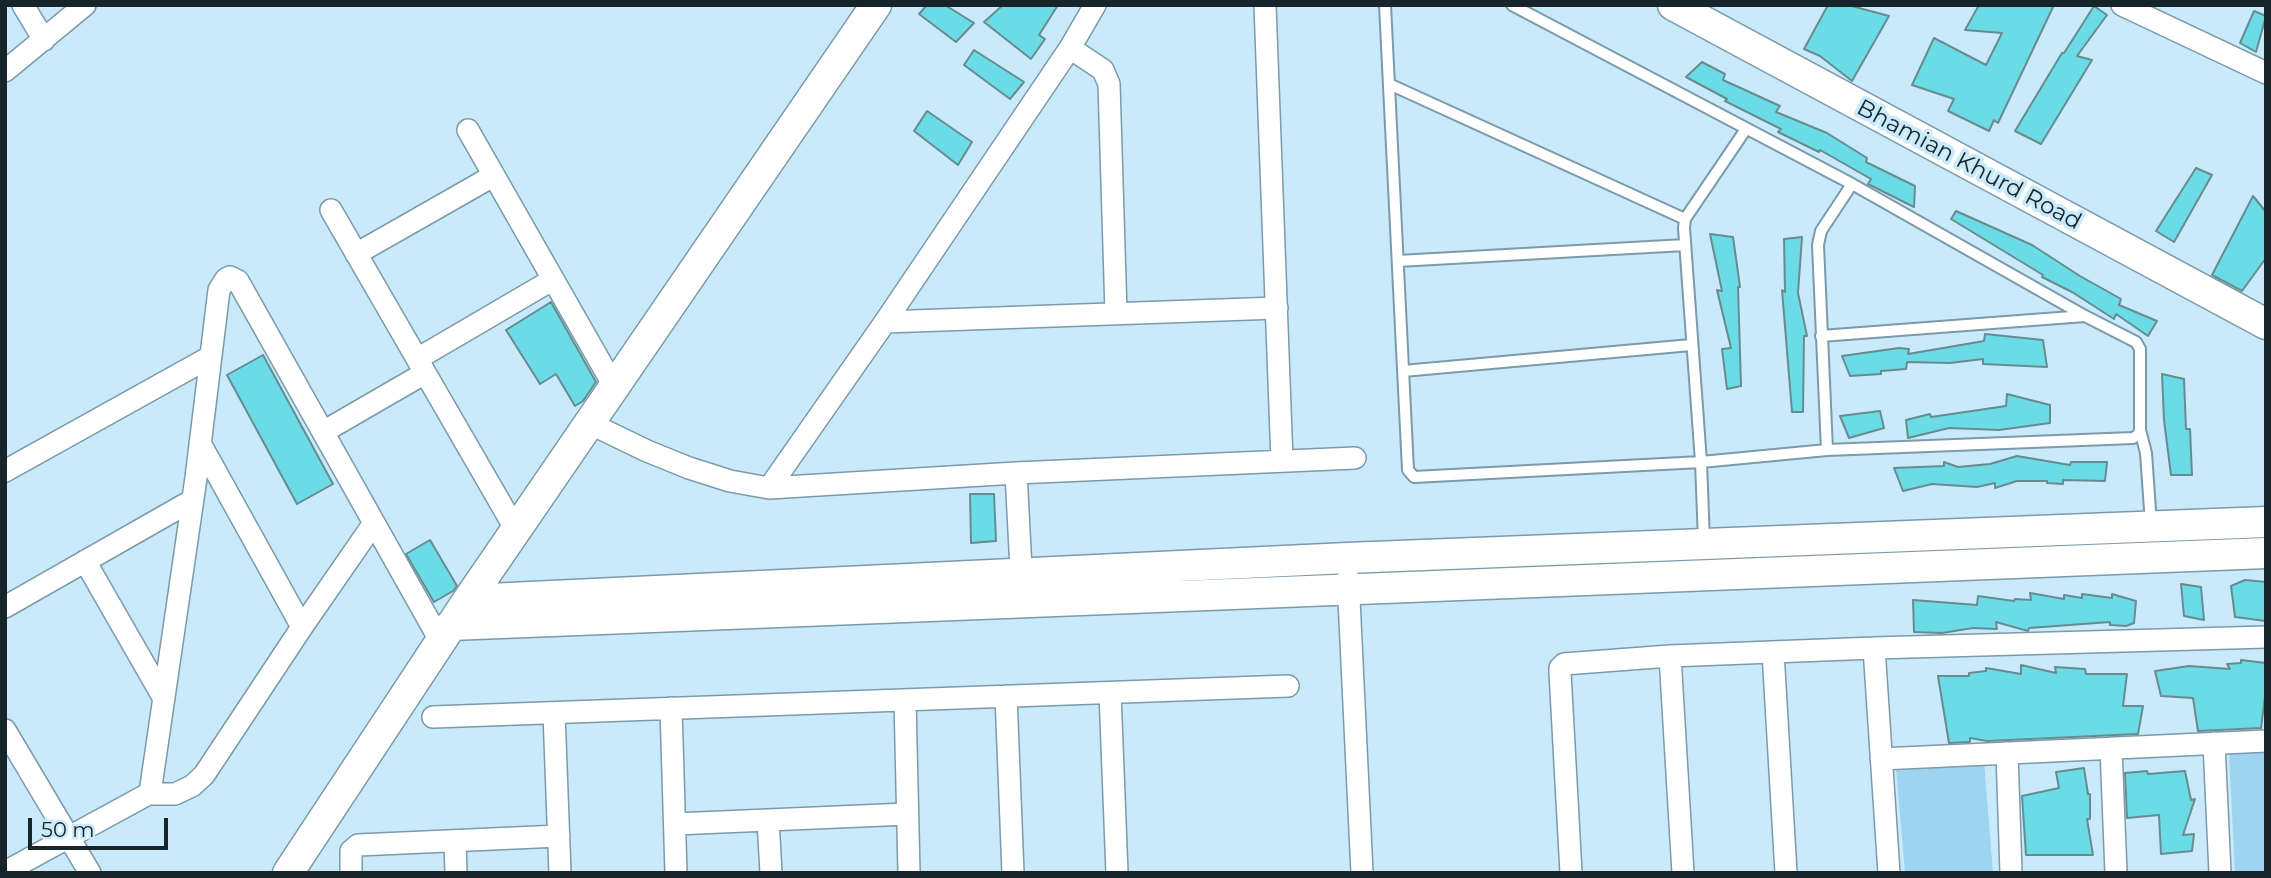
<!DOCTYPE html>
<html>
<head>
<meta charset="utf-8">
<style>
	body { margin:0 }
	#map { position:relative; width:2271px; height:878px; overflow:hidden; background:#c9eafb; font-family:Montserrat,sans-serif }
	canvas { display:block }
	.frame { position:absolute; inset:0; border:7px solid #17242a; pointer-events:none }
	.scale { position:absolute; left:28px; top:818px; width:140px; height:32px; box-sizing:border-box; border:4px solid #17242a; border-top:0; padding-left:9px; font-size:21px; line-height:24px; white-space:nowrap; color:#17242a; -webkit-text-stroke:5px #c9eafb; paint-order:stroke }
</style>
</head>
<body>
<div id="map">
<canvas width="2271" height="878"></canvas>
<div class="frame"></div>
<div class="scale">50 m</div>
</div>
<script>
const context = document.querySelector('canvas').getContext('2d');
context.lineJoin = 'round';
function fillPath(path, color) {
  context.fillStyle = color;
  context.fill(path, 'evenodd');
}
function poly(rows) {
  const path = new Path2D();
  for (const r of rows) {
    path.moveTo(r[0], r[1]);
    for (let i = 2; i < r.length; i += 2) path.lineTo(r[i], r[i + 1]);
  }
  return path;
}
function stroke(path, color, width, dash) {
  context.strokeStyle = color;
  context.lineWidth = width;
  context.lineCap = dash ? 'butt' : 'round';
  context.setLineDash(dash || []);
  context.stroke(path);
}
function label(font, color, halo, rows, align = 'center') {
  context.font = font + ' Montserrat,sans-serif';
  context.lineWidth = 7;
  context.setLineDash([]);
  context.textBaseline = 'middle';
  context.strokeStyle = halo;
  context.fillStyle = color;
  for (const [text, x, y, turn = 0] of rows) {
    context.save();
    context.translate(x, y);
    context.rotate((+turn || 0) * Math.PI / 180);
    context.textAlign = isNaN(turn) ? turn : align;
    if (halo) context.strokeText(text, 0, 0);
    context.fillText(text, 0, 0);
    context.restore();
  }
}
const green = poly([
	[2266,752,2266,873,2235,873,2229,753],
	[1984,761,1993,873,1905,873,1896,768]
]);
const building = poly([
	[927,5,945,5,974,23,956,42,919,14,927,5],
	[1003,5,1058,5,1039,35,1045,39,1031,59,984,22,1003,5],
	[1828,5,1848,5,1889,16,1852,81,1820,56,1804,49,1828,5],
	[1979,5,2054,5,1998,123,1994,120,1989,131,1948,111,1954,99,1912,85,1934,38,1986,65,2002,33,1965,30,1979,5],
	[2094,6,2107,15,2077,56,2092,60,2041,144,2015,131,2062,53,2064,53,2094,6],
	[2254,11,2266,16,2256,52,2240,43,2254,11],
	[974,50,1024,82,1010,99,964,65,974,50],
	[1702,62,1725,74,1723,80,1780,106,1776,112,1827,133,1867,158,1866,162,1915,186,1914,207,1868,184,1871,179,1820,150,1819,152,1778,132,1781,129,1725,101,1727,99,1686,77,1702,62],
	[927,111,972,142,958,165,914,131,927,111],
	[2196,168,2212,175,2174,242,2156,231,2196,168],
	[2253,196,2266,212,2266,258,2242,291,2212,275,2253,196],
	[1956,211,2032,245,2080,276,2121,299,2119,305,2157,321,2148,336,2116,314,2114,319,2072,292,2042,277,2043,275,1951,219,1956,211],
	[1710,234,1733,237,1740,287,1738,287,1741,386,1727,389,1722,349,1731,348,1717,290,1722,291,1710,234],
	[1802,237,1798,293,1807,336,1804,336,1803,412,1792,412,1782,290,1785,292,1784,239,1802,237],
	[551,302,596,382,583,401,575,406,556,374,540,384,506,330,551,302],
	[1985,334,2043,340,2047,367,1983,364,1983,359,1950,363,1907,362,1906,369,1881,371,1881,374,1850,376,1842,356,1899,348,1909,349,1908,354,1984,341,1985,334],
	[263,355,333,484,297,504,227,375,263,355],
	[2162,374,2184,379,2186,429,2190,429,2192,475,2171,475,2164,420,2162,374],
	[2007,394,2050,405,2050,423,1999,430,1949,428,1908,438,1906,420,1930,414,1931,417,2006,406,2007,394],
	[1880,411,1884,428,1849,438,1840,416,1880,411],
	[2017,456,2070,465,2071,462,2107,462,2105,481,2063,480,2063,484,2047,483,2047,481,2017,481,1995,488,1995,483,1977,487,1932,484,1903,491,1894,468,1944,466,1944,462,1958,467,1990,464,2017,456],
	[970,494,994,494,996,541,971,543,970,494],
	[430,540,457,586,453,591,434,602,406,554,430,540],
	[2245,580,2266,582,2266,621,2235,617,2231,586,2245,580],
	[2181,584,2201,587,2204,620,2184,616,2181,584],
	[2030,593,2064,599,2064,595,2082,598,2082,594,2112,598,2112,594,2136,601,2134,623,2126,626,2110,625,2110,622,2029,628,2028,631,1996,622,1997,629,1973,628,1942,633,1914,632,1913,600,1977,605,1978,596,2014,601,2015,599,2031,600,2030,593],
	[2241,660,2266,663,2266,689,2261,728,2198,731,2193,698,2161,696,2155,671,2189,666,2230,669,2227,664,2241,663,2241,660],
	[2021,665,2056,673,2055,667,2085,669,2086,674,2127,674,2123,706,2143,706,2138,734,1987,741,1970,738,1970,742,1949,743,1938,676,1969,676,1969,673,1986,671,1986,668,2021,674,2021,665],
	[2084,768,2088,794,2090,794,2090,819,2087,819,2093,855,2026,855,2022,796,2059,788,2056,772,2084,768],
	[2147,771,2148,774,2185,771,2191,800,2195,799,2183,835,2194,834,2192,851,2161,854,2159,815,2127,818,2125,773,2147,771]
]);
const lane = poly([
	[1385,5,1408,470,1414,477,1701,462,1827,450,2133,438,2138,435,2140,430,2140,349,2136,342,2085,316,1852,184,1512,5],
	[1389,84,1685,219],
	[1398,261,1685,245],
	[1821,336,2085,316],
	[1403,371,1691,345],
	[2140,430,2146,453,2151,524],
	[1827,450,1818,245,1821,231,1852,184],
	[1704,541,1701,462,1684,228,1685,219,1746,129]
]);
const street = poly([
	[23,5,44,40],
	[1095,5,1070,48,885,322,769,488,1016,473,1355,458],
	[1265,5,1282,461],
	[2122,5,2266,73],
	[1070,48,1103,70,1109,84,1116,313],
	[5,71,85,5],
	[468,130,614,386],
	[331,210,516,530],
	[356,254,493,176],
	[885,322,1277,308],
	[417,359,552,280],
	[589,423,647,451,689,468,730,481,769,488],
	[323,432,425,373],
	[200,443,302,627],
	[5,471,210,357],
	[1016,473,1022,588],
	[85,561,163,697],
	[1348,578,1362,873],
	[5,607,191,501],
	[1874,648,1889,873],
	[1773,652,1786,873],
	[1670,656,1683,873],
	[1110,693,1117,873],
	[1006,696,1013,873],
	[905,700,909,873],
	[671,708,676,873],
	[554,713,560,873],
	[433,717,1288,686],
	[5,730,90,873],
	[2214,743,2220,873],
	[2111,748,2116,873],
	[2007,753,2011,873],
	[1881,759,2266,741],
	[148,794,175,794,192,786,204,775,302,627,374,523],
	[768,820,771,873],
	[675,824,907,814],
	[455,842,456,873],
	[5,872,150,793,196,478,219,290,226,279,230,277,238,281,441,642],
	[351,873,351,851,358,845,559,836],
	[1571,873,1560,672,1560,668,1564,664,1670,656,1874,648,2266,637]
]);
const secondary = poly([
	[1673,5,2266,324],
	[468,600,1347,558,2266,522],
	[451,625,2266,553],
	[288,873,468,600,876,5]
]);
const streetNames = [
	["Bhamian Khurd Road",1969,165,28]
];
fillPath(green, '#9ed4f0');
fillPath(building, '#6bdce6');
stroke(building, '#678c90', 2);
stroke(lane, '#7b9aaa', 14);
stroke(street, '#7b9aaa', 24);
stroke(secondary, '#7b9aaa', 33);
stroke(lane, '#fff', 10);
stroke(street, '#fff', 21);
stroke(secondary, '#fff', 30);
label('23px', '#17242a', '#c9eafb', streetNames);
</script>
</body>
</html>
